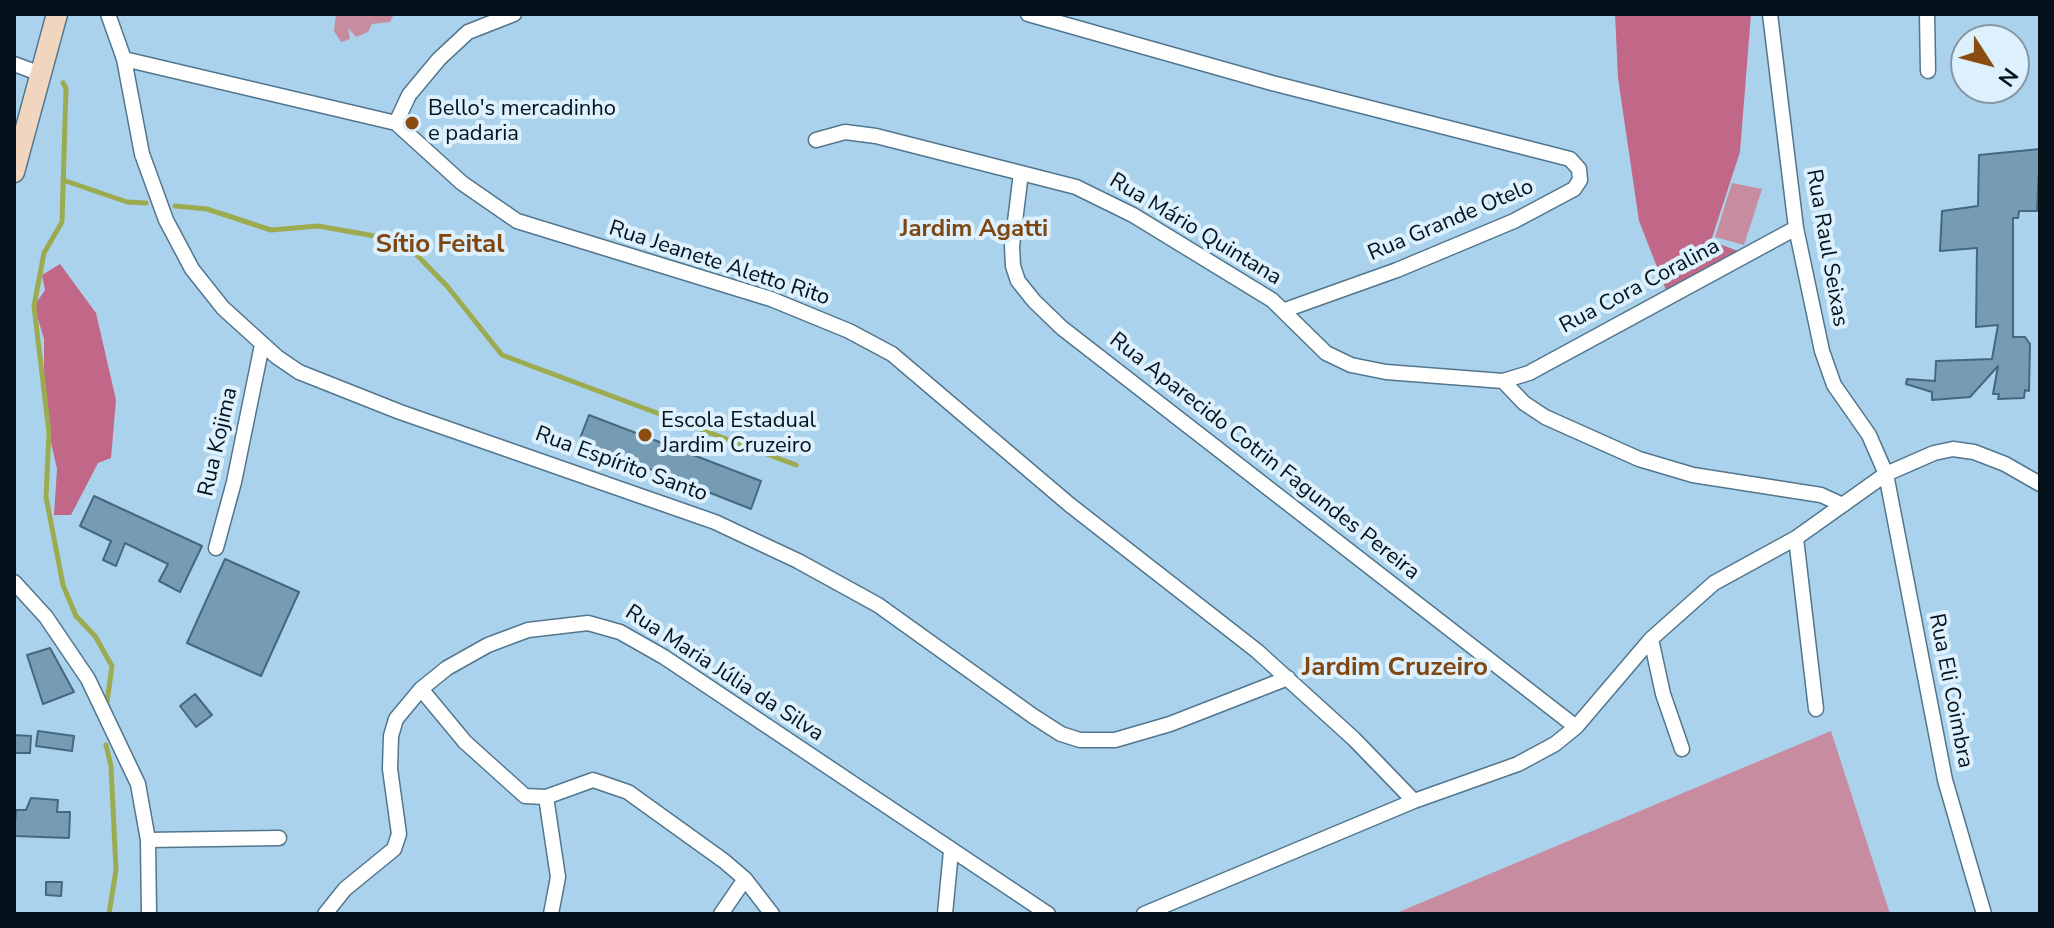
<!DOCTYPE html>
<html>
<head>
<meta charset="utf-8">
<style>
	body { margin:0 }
	#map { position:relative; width:2054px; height:928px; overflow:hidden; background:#abd2ec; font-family:"Nunito Sans",sans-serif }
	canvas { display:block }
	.frame { position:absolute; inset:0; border:16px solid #04121b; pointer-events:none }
	.north { position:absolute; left:1950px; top:24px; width:80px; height:80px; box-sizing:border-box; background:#dcf0fd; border:2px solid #8697a3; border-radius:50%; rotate:126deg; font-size:22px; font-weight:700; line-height:32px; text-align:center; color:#04121b }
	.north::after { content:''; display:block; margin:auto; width:28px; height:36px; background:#8b4c11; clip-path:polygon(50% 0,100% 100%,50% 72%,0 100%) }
</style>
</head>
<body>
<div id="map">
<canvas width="2054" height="928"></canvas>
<div class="frame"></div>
<div class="north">N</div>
</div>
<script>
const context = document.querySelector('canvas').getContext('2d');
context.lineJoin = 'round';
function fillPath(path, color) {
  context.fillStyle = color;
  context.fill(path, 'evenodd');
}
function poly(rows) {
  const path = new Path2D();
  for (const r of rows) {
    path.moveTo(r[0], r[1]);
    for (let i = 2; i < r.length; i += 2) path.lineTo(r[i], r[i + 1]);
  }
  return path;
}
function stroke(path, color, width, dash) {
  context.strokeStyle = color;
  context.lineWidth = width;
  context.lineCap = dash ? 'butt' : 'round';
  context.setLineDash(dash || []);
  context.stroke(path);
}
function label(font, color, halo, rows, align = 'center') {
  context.font = font + ' "Nunito Sans",sans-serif';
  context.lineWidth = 8;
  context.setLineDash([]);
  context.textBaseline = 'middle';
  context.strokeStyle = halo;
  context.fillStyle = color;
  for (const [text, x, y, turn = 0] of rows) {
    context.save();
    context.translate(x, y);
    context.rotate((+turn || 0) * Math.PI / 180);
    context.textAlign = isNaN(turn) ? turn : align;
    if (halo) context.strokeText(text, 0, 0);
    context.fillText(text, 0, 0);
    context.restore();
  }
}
const green = poly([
	[336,14,394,14,390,22,372,24,368,32,356,37,348,28,350,39,341,42,334,31],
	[1732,183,1762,189,1744,245,1715,237],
	[1831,731,1890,914,1394,914]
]);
const forest = poly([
	[1615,14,1751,14,1740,152,1711,241,1738,251,1666,290,1639,221,1618,78],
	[60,264,96,313,116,400,111,458,98,463,71,515,54,515,57,469,44,411,44,339,34,306,45,290,42,275]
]);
const stream = poly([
	[63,83,66,88,62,222,44,253,34,306,49,433,46,497,63,585,76,616,95,636,112,666,107,702],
	[63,180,127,202,146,203],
	[175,206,207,209,271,230,318,226,403,241,447,286,502,355,796,465],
	[106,745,111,766,116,870,109,914]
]);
const building = poly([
	[2040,149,2037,211,2019,211,2018,218,2013,218,2013,337,2025,337,2030,344,2029,391,2025,390,2024,398,1998,399,1999,394,1993,394,1998,366,1970,397,1932,400,1932,392,1906,384,1907,379,1935,381,1936,361,1992,359,1998,325,1976,327,1977,248,1940,251,1942,211,1978,206,1979,155,2040,149],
	[589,415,761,481,751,509,579,441,589,415],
	[94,496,202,546,180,592,159,581,168,564,125,543,116,566,103,560,111,541,80,526,94,496],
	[225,559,299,592,261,676,187,643,225,559],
	[50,648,74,692,43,704,27,655,50,648],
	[195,694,212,715,196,727,180,706,195,694],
	[38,731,74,736,72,751,36,746,38,731],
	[14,735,31,736,30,753,14,753,14,735],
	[31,798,58,800,57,812,70,812,69,838,14,836,16,810,26,810,31,798],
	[46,882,62,882,61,896,46,895,46,882]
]);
const street = poly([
	[108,14,124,59,142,154,166,220,192,269,223,308,277,357,299,372,400,412,715,522,798,561,878,605,1033,716,1061,734,1080,740,1115,740,1170,724,1288,678],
	[1028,14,1272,83,1570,159,1579,169,1580,180,1574,189,1514,221,1397,270,1285,310],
	[1770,14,1796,228,1822,351,1834,385,1869,435,1886,474,1945,780,1984,914],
	[1927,14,1928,71],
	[124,59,396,123,462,183,517,221,771,299,849,331,892,354,1070,505,1257,651,1354,739,1414,801],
	[14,64,41,74],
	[396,123,409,95,439,59,468,32,514,14],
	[816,140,845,132,876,136,1076,187,1133,215,1272,300,1326,353,1351,365,1386,372,1503,381,1524,403,1545,417,1639,459,1693,475,1821,495,1843,505],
	[1021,173,1012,246,1013,266,1018,281,1034,301,1062,328,1576,727],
	[1503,381,1529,373,1796,228],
	[1796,538,1816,709],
	[216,548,234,482,262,345],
	[14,582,46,617,88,679,138,784,148,840,149,914],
	[1651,639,1663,694,1682,749],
	[421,689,465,742,525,796,546,797,593,780,628,792,724,861,745,879,772,914],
	[546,797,558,877,551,914],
	[148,840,279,838],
	[325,914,345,889,394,849,399,834,390,769,391,736,396,719,421,689,447,668,488,645,528,630,588,623,620,632,664,657,1048,914],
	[721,914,745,879],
	[945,914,951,851],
	[1144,914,1414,801,1518,764,1555,744,1576,727,1651,639,1714,583,1796,538,1886,474,1934,453,1953,449,1974,452,2005,464,2040,484]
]);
const secondary = poly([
	[14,172,57,14]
]);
const markers = [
	[412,123,8,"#8b4c11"],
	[645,435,8,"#8b4c11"]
];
const poiNames = [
	["Bello's mercadinho",428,110],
	["e padaria",428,135],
	["Escola Estadual",661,422],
	["Jardim Cruzeiro",661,447]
];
const streetNames = [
	["Rua Grande Otelo",1451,221,-23],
	["Rua Mário Quintana",1195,230,31],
	["Rua Raul Seixas",1826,248,80],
	["Rua Jeanete Aletto Rito",719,264,18],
	["Rua Cora Coralina",1640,287,-28],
	["Rua Kojima",219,442,-77],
	["Rua Aparecido Cotrin Fagundes Pereira",1264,457,38],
	["Rua Espírito Santo",621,465,20],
	["Rua Maria Júlia da Silva",724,674,33],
	["Rua Eli Coimbra",1950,691,79]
];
const neighbourhoodNames = [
	["Jardim Agatti",974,230]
];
const quarterNames = [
	["Sítio Feital",440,246],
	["Jardim Cruzeiro",1395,669]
];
fillPath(green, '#c88ca0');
fillPath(forest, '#c16889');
stroke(stream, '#9cab50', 5);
fillPath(building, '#769cb4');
stroke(building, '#44687f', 2);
stroke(street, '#52768d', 17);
stroke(secondary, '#52768d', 23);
stroke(street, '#fff', 14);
stroke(secondary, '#f0d6be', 20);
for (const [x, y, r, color] of markers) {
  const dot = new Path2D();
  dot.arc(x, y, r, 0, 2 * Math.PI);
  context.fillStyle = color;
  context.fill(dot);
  stroke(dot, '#dcf0fd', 3);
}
label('22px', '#04121b', '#dcf0fd', poiNames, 'left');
label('22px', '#04121b', '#dcf0fd', streetNames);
label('bold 24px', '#7f4611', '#dcf0fd', neighbourhoodNames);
label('bold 26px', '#7f4611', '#dcf0fd', quarterNames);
</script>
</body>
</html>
